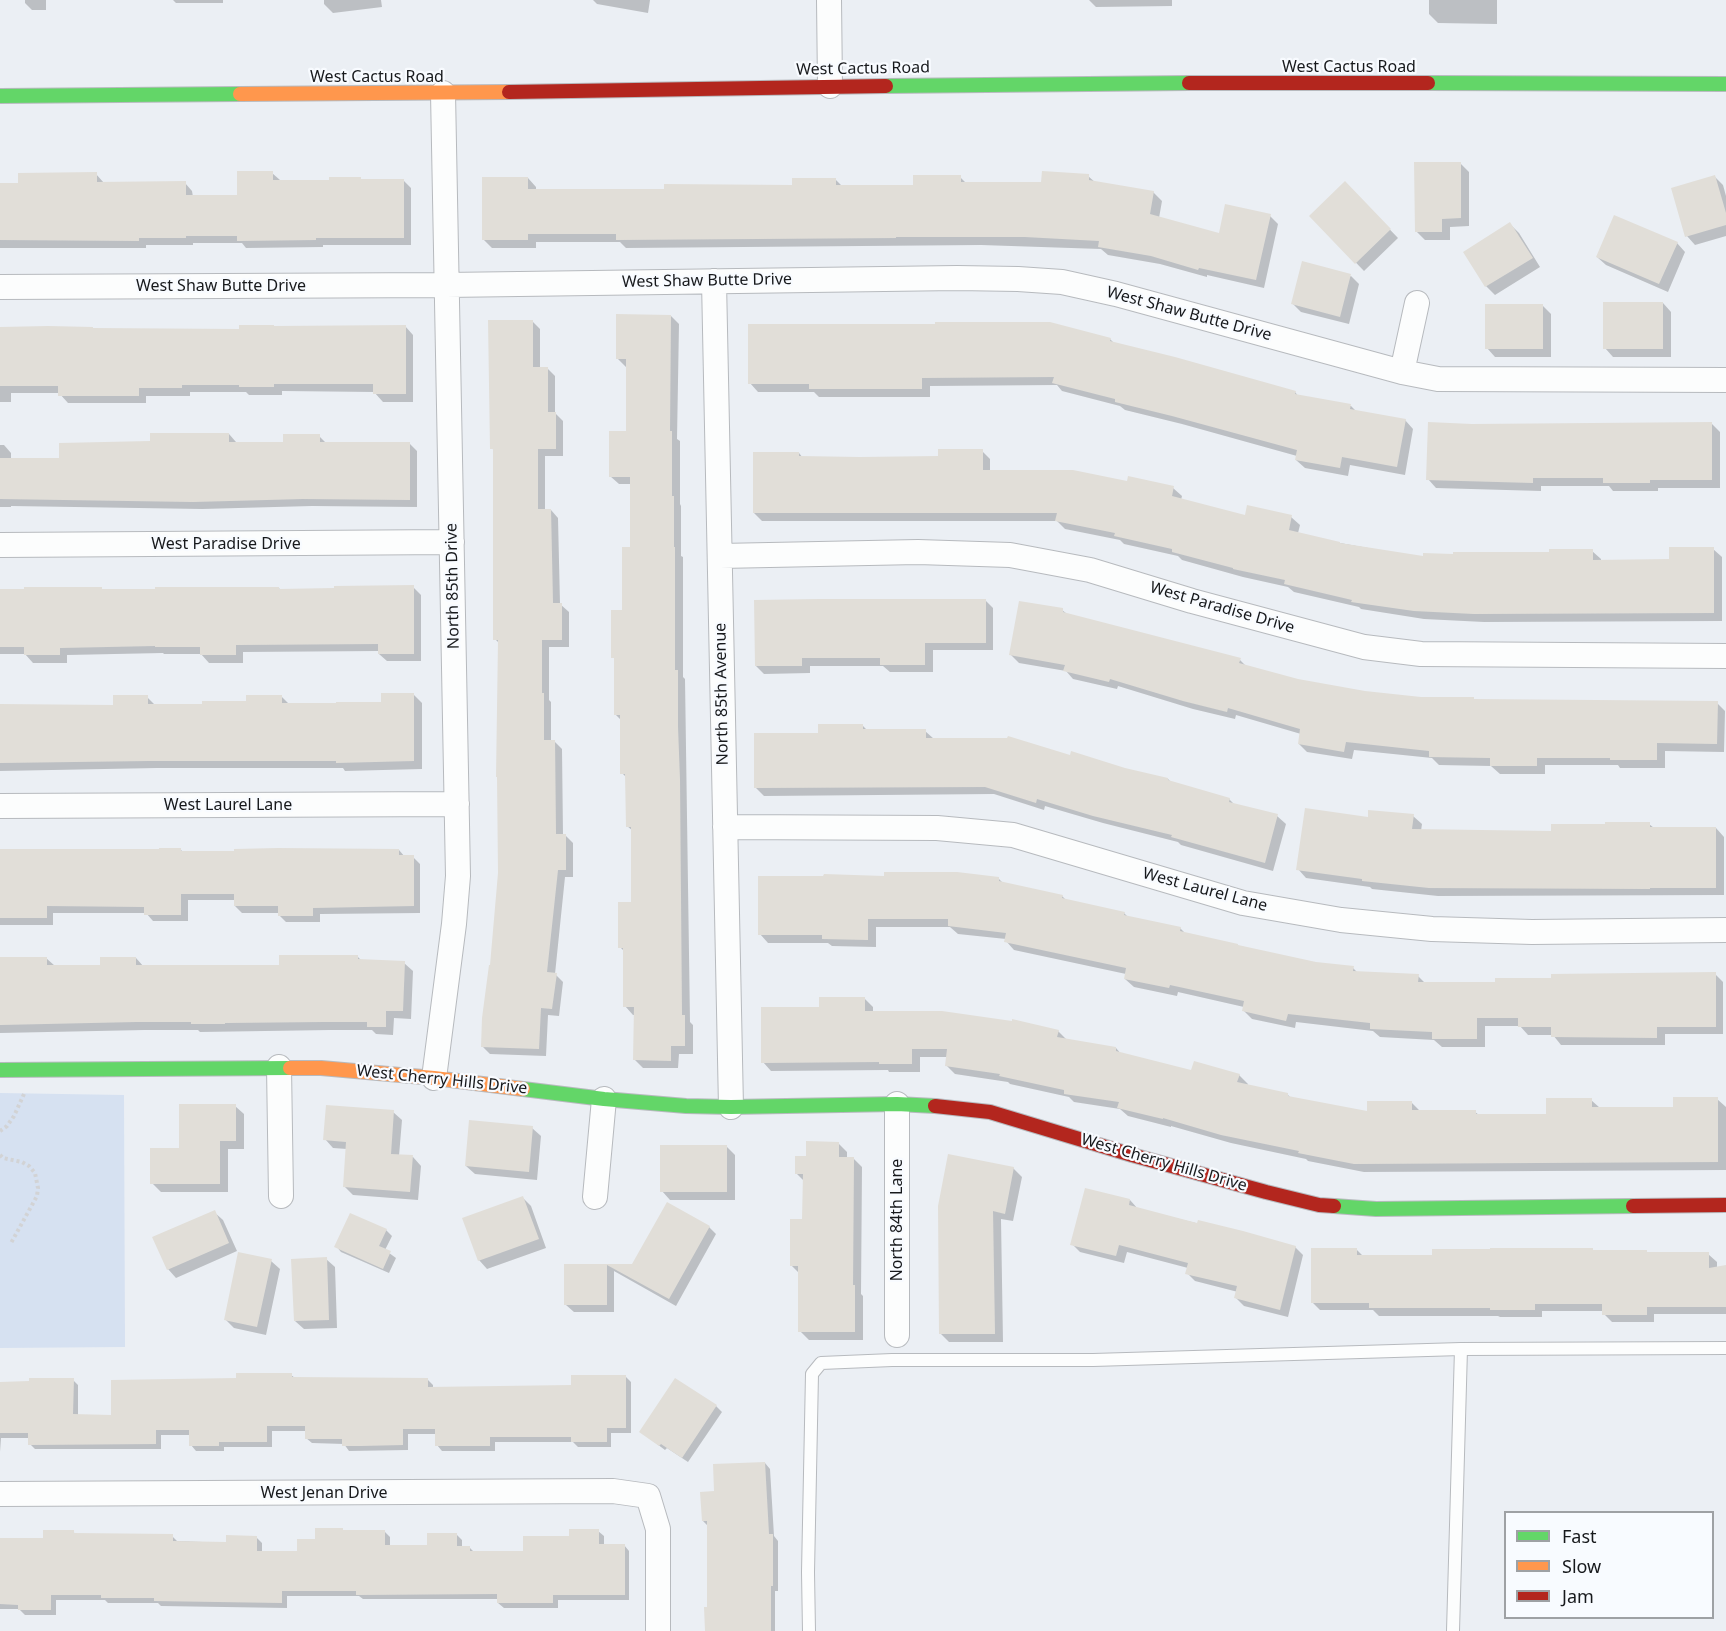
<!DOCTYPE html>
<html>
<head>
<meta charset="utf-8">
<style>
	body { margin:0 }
	#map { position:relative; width:1726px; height:1631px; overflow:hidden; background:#ebeff4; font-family:"Noto Sans",sans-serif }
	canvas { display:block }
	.legend { position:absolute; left:1504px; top:1511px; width:210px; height:108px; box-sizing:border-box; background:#f8fbff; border:2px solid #9ea1a4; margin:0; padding:8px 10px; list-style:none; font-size:18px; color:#17191c }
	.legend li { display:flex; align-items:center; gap:12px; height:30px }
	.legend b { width:30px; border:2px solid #9ea1a4 }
</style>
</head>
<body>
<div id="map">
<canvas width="1726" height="1631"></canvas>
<ul class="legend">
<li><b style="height:8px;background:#63d668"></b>Fast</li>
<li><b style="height:8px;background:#ff974d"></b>Slow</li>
<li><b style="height:8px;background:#b3261e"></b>Jam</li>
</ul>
</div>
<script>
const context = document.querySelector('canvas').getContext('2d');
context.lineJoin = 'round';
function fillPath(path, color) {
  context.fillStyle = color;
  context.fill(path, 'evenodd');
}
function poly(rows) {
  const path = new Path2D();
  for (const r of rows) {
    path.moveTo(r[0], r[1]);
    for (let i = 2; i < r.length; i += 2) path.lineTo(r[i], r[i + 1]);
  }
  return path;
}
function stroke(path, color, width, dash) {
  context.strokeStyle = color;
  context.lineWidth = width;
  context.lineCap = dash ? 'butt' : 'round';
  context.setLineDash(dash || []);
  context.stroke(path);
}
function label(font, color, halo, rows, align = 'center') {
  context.font = font + ' "Noto Sans",sans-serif';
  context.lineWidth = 4.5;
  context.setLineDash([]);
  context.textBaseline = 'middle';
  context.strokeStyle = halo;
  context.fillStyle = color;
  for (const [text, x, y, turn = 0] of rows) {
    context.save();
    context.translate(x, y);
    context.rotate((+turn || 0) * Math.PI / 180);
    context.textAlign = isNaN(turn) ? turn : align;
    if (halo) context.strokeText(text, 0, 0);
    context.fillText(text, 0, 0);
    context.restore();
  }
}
const green = poly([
	[0,1093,124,1095,125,1347,0,1348]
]);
const shadow = poly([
	[25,0,46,0,46,10,32,10,25,3],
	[173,0,223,0,223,3,176,3],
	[324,0,381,0,382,7,333,13,324,4],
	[593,0,650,0,648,13,597,4],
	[1089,0,1172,0,1172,6,1096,7],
	[1429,0,1497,0,1497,24,1438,23,1429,14],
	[1460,163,1469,172,1469,226,1450,227,1450,240,1425,240,1416,231],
	[272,173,280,180,404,181,411,188,411,245,323,245,323,247,246,248,242,243,193,243,193,245,146,245,146,248,0,248,0,184,19,184,96,174,104,183,185,183,192,191,193,197,239,197],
	[1088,176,1096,183,1153,192,1162,201,1159,218,1220,235,1270,216,1278,224,1264,288,1207,275,1207,277,1160,264,1108,255,1101,249,981,245,626,248,620,242,536,242,536,248,492,248,483,239,528,178,536,187,536,190,665,190,794,186,835,179,842,186,915,186,960,177,966,183,1043,183],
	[1714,176,1723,185,1726,196,1726,236,1695,245,1687,236],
	[1345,183,1398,238,1364,271,1311,216],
	[1510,224,1519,233,1540,267,1495,295,1486,286],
	[1677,243,1685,252,1668,292,1606,265,1597,257],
	[1351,276,1359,284,1349,324,1301,312,1292,303],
	[1663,303,1671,312,1671,357,1613,357,1605,348],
	[1543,306,1551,314,1551,357,1495,357,1487,348],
	[671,316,679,324,677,439,680,441,680,504,681,506,681,556,683,557,683,677,685,679,690,1022,693,1025,693,1054,679,1054,678,1068,643,1068,635,1060,635,1015,633,1015,625,1006,625,952,620,947,633,904,633,831,627,826,627,778,622,773,621,720,615,714,615,659,613,657,623,612,632,549,632,484,619,484,610,476,628,433,628,367,626,367,617,358],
	[532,321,540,329,540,368,547,368,555,376,555,413,563,421,563,456,545,456,545,510,551,510,558,518,560,604,569,612,569,647,549,647,549,700,551,702,551,741,554,741,562,749,563,835,565,835,573,843,573,877,565,877,555,974,563,982,559,1016,548,1015,546,1056,490,1054,483,1047,500,873,500,644,495,639,494,451,492,448],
	[405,326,413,335,413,402,383,402,374,392,282,391,282,395,249,395,246,392,190,392,190,396,146,396,146,403,68,403,59,393,11,393,11,402,0,402,0,328,240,330],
	[1110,339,1115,344,1295,392,1299,397,1351,406,1357,412,1405,420,1413,429,1405,475,1350,465,1348,476,1305,468,1296,460,1297,456,1182,424,1125,410,1120,406,1062,391,1057,385,930,386,930,397,819,397,814,392,758,392,750,383],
	[1712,424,1720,432,1720,488,1658,488,1658,491,1613,491,1609,486,1541,486,1541,491,1436,488,1428,479,1472,426],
	[229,434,236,442,236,444,285,444,319,436,327,444,410,444,417,451,417,507,312,506,202,509,11,506,11,507,0,507,0,445,4,445,11,453,11,459,60,459,151,442],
	[982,451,990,459,990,471,1128,482,1173,488,1182,496,1181,500,1246,517,1291,517,1300,525,1298,533,1340,543,1425,558,1455,555,1592,551,1601,559,1601,561,1671,560,1713,549,1722,557,1722,621,1484,622,1424,619,1361,609,1359,607,1294,592,1288,587,1243,577,1182,560,1178,556,1124,544,1120,540,1065,529,1057,521,762,521,754,513,799,453,803,458,939,457],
	[413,587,421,595,421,661,387,661,379,654,379,651,243,652,243,663,209,663,201,654,164,654,163,653,67,655,67,663,33,663,25,654,0,654,0,591,101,588,104,591,279,588,281,591],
	[985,600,993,608,993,650,933,650,933,672,890,672,883,666,810,666,810,673,764,674,756,666],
	[1062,610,1067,614,1240,660,1246,666,1297,681,1365,692,1421,698,1474,699,1476,701,1717,703,1725,711,1724,752,1665,751,1665,768,1620,768,1618,765,1545,765,1545,774,1500,774,1491,766,1439,765,1432,758,1354,750,1352,759,1307,752,1299,744,1301,734,1236,715,1235,719,1193,709,1118,686,1117,689,1073,679,1066,671,1019,663,1011,655],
	[414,695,422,703,422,769,345,771,343,768,157,768,0,771,0,706,115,706,147,697,156,706,203,706,248,702,281,696,290,705,382,703],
	[863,726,868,731,925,731,934,739,1071,757,1168,779,1172,783,1229,799,1235,805,1277,816,1286,824,1273,871,1181,845,1178,842,1103,823,1045,806,1044,810,994,794,764,796,756,788,820,735],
	[1413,816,1422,824,1421,831,1553,832,1649,824,1654,828,1716,828,1724,837,1724,895,1438,896,1372,889,1370,887,1306,878,1298,869,1369,819],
	[181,850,184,853,399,850,405,857,413,857,420,864,420,913,320,914,320,922,286,922,279,915,279,913,242,913,235,906,235,900,188,900,188,921,153,921,146,913,53,913,53,925,0,925,0,851],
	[999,879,1004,884,1062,896,1066,900,1124,913,1129,918,1180,928,1185,933,1316,964,1353,968,1358,973,1418,976,1425,983,1496,983,1715,974,1723,982,1723,1034,1665,1034,1665,1045,1561,1045,1553,1035,1528,1035,1520,1026,1485,1026,1485,1047,1442,1047,1434,1040,1380,1037,1373,1031,1296,1022,1295,1028,1252,1019,1244,1011,1244,1007,1178,992,1177,996,1134,987,1125,979,1126,974,1014,950,1006,941,1006,939,958,934,950,927,876,927,876,947,832,946,828,943,768,943,760,934],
	[357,956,362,961,404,963,413,971,411,1019,394,1018,393,1035,376,1034,372,1030,331,1030,200,1032,198,1030,145,1030,0,1033,0,958,46,958,55,966,101,966,136,958,144,967,280,967],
	[864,998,873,1007,873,1013,1058,1031,1067,1040,1116,1048,1122,1055,1192,1072,1239,1075,1248,1084,1247,1086,1288,1095,1292,1099,1368,1113,1411,1102,1420,1111,1475,1112,1479,1115,1548,1115,1591,1100,1600,1108,1674,1108,1717,1099,1726,1107,1726,1170,1364,1172,1308,1161,1306,1159,1231,1143,1171,1126,1171,1127,1128,1116,1120,1109,1074,1102,1069,1097,1010,1084,1008,1082,955,1074,946,1065,947,1057,920,1057,920,1072,889,1072,888,1070,771,1071,763,1062,821,1008],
	[235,1106,244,1114,244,1149,228,1149,228,1192,161,1192,152,1183,181,1149],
	[393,1112,402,1120,399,1156,413,1157,421,1166,418,1200,353,1195,344,1186,347,1149,333,1148,325,1139],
	[532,1128,541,1136,537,1180,475,1174,466,1166],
	[839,1144,847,1152,847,1158,853,1158,862,1167,861,1294,863,1296,863,1340,809,1340,800,1331,800,1274,791,1265,803,1220,804,1181,796,1173,807,1158],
	[727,1147,735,1155,735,1200,670,1200,662,1191],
	[1013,1168,1022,1177,1013,1221,1001,1219,1003,1342,949,1342,941,1334,940,1206],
	[523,1198,531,1206,546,1248,487,1269,479,1260],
	[1130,1200,1138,1209,1295,1247,1303,1255,1288,1317,1244,1306,1236,1298,1238,1292,1195,1281,1187,1273,1188,1268,1127,1252,1124,1263,1080,1252,1072,1244],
	[214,1212,223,1220,237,1251,176,1278,168,1269],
	[709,1227,716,1234,676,1306,614,1271,614,1312,574,1312,566,1305,566,1265,633,1265],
	[386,1230,392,1236,385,1250,396,1258,389,1273,341,1252,336,1246],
	[1356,1249,1363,1256,1433,1256,1592,1249,1594,1251,1649,1254,1708,1254,1717,1262,1717,1268,1726,1266,1726,1314,1654,1314,1654,1322,1612,1322,1604,1314,1604,1311,1542,1311,1542,1317,1500,1317,1498,1316,1379,1316,1373,1310,1320,1310,1312,1302],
	[326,1259,335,1267,337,1328,304,1329,295,1321],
	[271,1261,280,1269,266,1335,234,1328,225,1319],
	[291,1375,295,1378,427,1379,433,1385,433,1388,572,1387,626,1377,631,1382,631,1433,611,1433,611,1447,578,1447,573,1442,495,1442,495,1451,442,1451,437,1445,437,1434,408,1434,408,1450,349,1451,344,1444,312,1443,306,1438,306,1431,272,1431,272,1447,224,1447,224,1451,196,1451,191,1445,191,1435,161,1435,161,1449,35,1449,30,1444,30,1438,1,1438,0,1452,0,1383,73,1380,78,1385,78,1415,112,1416,238,1380],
	[676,1380,716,1406,722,1412,688,1462,667,1448,665,1450,641,1432],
	[765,1463,770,1469,774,1536,778,1541,778,1591,775,1591,775,1631,706,1631,708,1608,708,1526,703,1521,716,1492],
	[598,1531,604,1536,604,1545,624,1545,629,1551,629,1600,558,1600,558,1608,504,1608,498,1603,498,1599,363,1599,359,1596,287,1596,287,1608,161,1606,158,1603,108,1603,105,1600,56,1600,56,1615,25,1615,19,1609,0,1609,0,1547,44,1540,73,1532,76,1534,172,1536,177,1541,228,1543,256,1537,262,1543,262,1553,298,1553,316,1540,344,1532,385,1532,390,1537,390,1546,429,1546,457,1535,462,1540,462,1548,470,1548,475,1553,524,1553]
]);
const building = poly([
	[1414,162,1461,162,1461,218,1442,219,1442,232,1415,232],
	[237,171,273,171,273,180,329,180,329,177,361,177,361,179,404,179,404,238,316,238,316,240,237,241,237,236,186,236,186,238,139,238,139,241,0,240,0,183,18,183,18,173,97,172,97,182,186,181,186,195,237,195],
	[1042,171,1089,174,1089,180,1154,191,1150,214,1219,233,1225,204,1271,214,1256,280,1199,268,1198,270,1151,256,1098,247,1099,241,1025,237,896,237,896,238,616,240,616,234,528,234,528,240,482,240,482,177,528,177,528,189,664,189,664,184,792,185,792,178,836,178,836,185,913,185,913,175,961,175,961,182,1041,182],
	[1715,175,1726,213,1726,225,1685,237,1671,188],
	[1345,181,1391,229,1355,264,1309,216],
	[1614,215,1678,242,1659,284,1596,257],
	[1510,222,1533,258,1485,287,1463,252],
	[1302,261,1351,274,1340,317,1291,304],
	[1603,302,1663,302,1663,349,1603,349],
	[1485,304,1543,304,1543,349,1485,349],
	[616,314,671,315,670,431,672,431,672,496,674,496,674,547,675,547,675,670,678,670,678,727,680,780,682,1015,685,1015,685,1046,671,1046,671,1061,633,1060,634,1007,623,1007,623,948,618,948,618,902,631,902,631,827,626,827,625,774,620,774,620,715,614,715,614,658,611,658,611,610,622,610,622,547,630,547,630,477,609,477,609,431,626,431,626,359,616,359],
	[488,320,533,320,533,367,548,367,548,412,556,412,556,449,538,449,538,509,551,509,553,603,562,603,562,640,542,640,542,693,544,693,544,740,555,740,556,834,566,834,566,870,558,870,547,972,557,973,552,1009,541,1008,539,1049,481,1047,482,1018,489,965,490,965,498,873,497,777,496,777,498,640,493,640,493,449,490,449],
	[935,322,1050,322,1111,338,1110,341,1175,357,1296,391,1295,394,1351,404,1350,409,1406,419,1397,467,1342,457,1340,468,1295,460,1297,450,1172,416,1115,402,1115,399,1052,383,1054,377,922,378,922,389,809,389,809,384,748,384,748,324,935,324],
	[239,325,274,325,274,326,406,325,406,394,373,394,373,384,274,384,274,387,239,387,239,385,182,385,182,388,139,388,139,396,58,396,58,386,0,386,0,327,48,326,93,327,93,328,239,329],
	[1428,422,1472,424,1712,422,1712,480,1650,480,1650,483,1603,483,1603,478,1533,478,1533,483,1426,480],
	[150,433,229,433,229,442,283,442,283,434,320,434,320,442,410,442,410,500,303,499,193,502,0,499,0,458,59,458,59,443,150,441],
	[938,449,983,449,983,470,1073,470,1127,481,1128,476,1174,486,1172,496,1245,515,1247,505,1292,515,1289,530,1340,542,1340,543,1423,556,1423,553,1453,554,1453,552,1549,552,1549,549,1593,549,1593,560,1669,559,1669,547,1714,547,1714,613,1474,614,1414,611,1351,602,1352,600,1284,584,1285,580,1233,569,1233,568,1172,552,1172,549,1114,536,1115,533,1055,521,1057,513,753,513,753,452,799,452,799,456,860,457,938,456],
	[414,585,414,654,378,654,378,644,236,645,236,655,200,655,200,647,155,647,155,646,60,648,60,655,24,655,24,647,0,647,0,589,24,589,24,587,102,587,102,589,155,589,155,587,279,587,279,589,334,588,334,586],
	[819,599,986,599,986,643,925,643,925,665,880,665,880,658,802,658,802,666,755,666,754,600],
	[1019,601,1063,608,1063,612,1241,658,1239,663,1298,679,1365,691,1421,697,1474,697,1474,699,1718,701,1717,744,1657,743,1657,760,1610,760,1610,758,1537,758,1537,766,1490,766,1490,758,1429,757,1429,751,1346,742,1344,752,1298,744,1300,729,1228,708,1227,712,1183,701,1110,679,1109,682,1063,671,1065,665,1009,655],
	[381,693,414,693,414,761,336,763,336,761,148,761,0,763,0,704,113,705,113,695,148,695,148,704,202,704,202,701,246,701,246,695,282,695,282,703,336,703,336,702,381,702],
	[818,724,863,724,863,729,926,729,926,738,1007,738,1008,736,1070,755,1071,751,1125,768,1168,778,1168,780,1230,798,1229,802,1278,814,1265,863,1171,837,1172,835,1093,816,1037,799,1036,803,985,787,754,788,754,733,818,733],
	[1305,808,1368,817,1368,810,1414,814,1412,829,1551,831,1551,824,1605,824,1605,822,1650,822,1650,827,1716,827,1716,888,1650,888,1650,889,1429,888,1362,881,1362,879,1296,870],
	[159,848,181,848,181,851,234,851,234,849,278,848,399,849,399,855,414,855,414,906,313,908,313,916,278,916,278,906,234,906,234,894,181,894,181,915,144,915,144,907,47,906,47,918,0,918,0,849,159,849],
	[884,872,957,872,999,877,999,881,1063,895,1062,898,1125,912,1124,915,1181,927,1180,931,1238,944,1238,945,1316,962,1354,966,1353,971,1419,974,1418,982,1495,982,1495,978,1551,978,1551,974,1716,972,1716,1027,1657,1027,1657,1038,1551,1037,1551,1027,1518,1027,1518,1018,1477,1018,1477,1039,1432,1039,1432,1032,1370,1029,1370,1023,1288,1014,1286,1021,1242,1011,1244,1001,1170,985,1169,988,1124,979,1126,968,1004,942,1006,933,948,926,948,919,868,919,868,940,822,939,822,935,758,935,758,876,823,876,824,874,884,876],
	[279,955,358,955,358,959,405,961,403,1011,386,1011,386,1027,367,1027,367,1022,322,1022,225,1023,225,1024,191,1024,191,1022,136,1022,0,1025,0,957,47,957,47,965,100,965,100,957,136,957,136,965,279,965],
	[819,997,865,997,865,1011,942,1011,1012,1021,1012,1019,1059,1030,1057,1037,1116,1047,1116,1051,1191,1070,1194,1061,1240,1074,1237,1082,1288,1093,1288,1096,1367,1111,1367,1101,1412,1101,1412,1110,1476,1110,1476,1114,1546,1114,1546,1098,1592,1098,1592,1107,1673,1107,1673,1097,1718,1097,1718,1162,1354,1164,1298,1153,1299,1151,1221,1135,1163,1118,1163,1119,1117,1108,1119,1102,1064,1094,1064,1090,999,1076,1000,1074,945,1066,947,1049,912,1049,912,1064,879,1064,879,1062,761,1063,761,1007,819,1007],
	[179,1104,236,1104,236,1141,220,1141,220,1184,150,1184,150,1148,179,1148],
	[326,1105,394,1110,391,1154,413,1155,410,1192,343,1187,346,1142,323,1140],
	[469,1120,533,1126,529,1172,465,1166],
	[806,1141,839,1142,839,1157,854,1157,853,1285,855,1285,855,1332,798,1332,798,1266,790,1266,790,1219,802,1219,803,1174,795,1174,795,1156,806,1156],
	[660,1145,727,1145,727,1192,660,1192],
	[948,1154,1014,1167,1005,1214,993,1211,995,1334,939,1334,938,1206],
	[1085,1188,1130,1199,1129,1205,1197,1223,1198,1220,1243,1231,1296,1246,1280,1310,1234,1298,1237,1286,1185,1274,1188,1263,1119,1245,1116,1256,1070,1245],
	[523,1196,539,1239,478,1261,462,1218],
	[667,1202,710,1226,669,1299,607,1265,607,1305,564,1305,564,1264,632,1264],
	[215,1210,229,1243,167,1270,152,1237],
	[350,1213,387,1229,379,1246,391,1251,383,1269,334,1247],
	[1311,1248,1357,1248,1357,1255,1432,1255,1432,1249,1490,1249,1490,1248,1593,1248,1593,1250,1647,1250,1647,1252,1709,1252,1709,1268,1726,1265,1726,1307,1647,1307,1647,1315,1602,1315,1602,1304,1535,1304,1535,1310,1490,1310,1490,1308,1369,1308,1369,1303,1311,1303],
	[238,1252,272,1259,257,1327,224,1320],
	[327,1257,329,1320,294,1321,291,1259],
	[236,1373,292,1373,292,1377,428,1378,428,1387,571,1385,571,1375,626,1375,626,1428,607,1428,607,1442,571,1442,571,1437,490,1437,490,1446,435,1446,435,1429,403,1429,403,1445,360,1446,342,1446,342,1439,305,1439,305,1426,267,1426,267,1442,219,1442,219,1446,189,1446,189,1430,156,1430,156,1444,28,1445,28,1433,0,1433,0,1382,29,1381,29,1378,74,1378,73,1414,111,1415,111,1380,236,1378],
	[675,1378,717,1405,682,1458,661,1444,659,1446,639,1432],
	[765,1462,769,1534,773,1534,773,1586,771,1586,771,1631,705,1631,704,1607,707,1607,707,1521,702,1521,700,1492,714,1491,713,1464],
	[315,1528,343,1528,343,1530,385,1530,385,1545,427,1545,427,1533,457,1533,457,1546,470,1546,470,1551,523,1551,523,1536,569,1536,569,1529,599,1529,599,1544,625,1544,625,1595,553,1595,553,1603,497,1603,497,1594,356,1595,356,1591,282,1591,282,1603,154,1601,154,1598,101,1598,101,1595,51,1595,51,1610,18,1610,18,1605,0,1604,0,1538,43,1538,43,1530,74,1530,74,1533,173,1534,173,1541,226,1542,226,1535,257,1536,257,1551,297,1551,297,1539,315,1539]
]);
const path = poly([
	[0,1131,7,1126,14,1116,24,1094],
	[0,1155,3,1158,22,1162,29,1166,35,1173,38,1188,37,1196,11,1243]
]);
const lane = poly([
	[809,1631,808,1572,812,1374,821,1363,892,1360,1093,1360,1461,1349,1726,1348],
	[1453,1631,1461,1349]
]);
const street = poly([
	[829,0,830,86],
	[714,281,731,1107],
	[0,287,446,285,957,278,1018,279,1062,282,1116,294,1402,372,1438,379,1726,380],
	[1402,372,1417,303],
	[0,545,452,542],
	[720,556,918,552,1010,555,1090,570,1192,601,1364,647,1421,654,1726,656],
	[0,806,457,804],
	[725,827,937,828,1013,835,1243,903,1341,920,1432,929,1532,932,1726,930],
	[279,1067,281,1196],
	[434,1078,454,924,458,876,443,93],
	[897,1104,897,1335],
	[595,1197,604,1099],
	[0,1494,613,1491,648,1496,658,1529,658,1631]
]);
const fast = poly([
	[1428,83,1726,84],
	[886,86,1189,83],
	[0,96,240,94],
	[0,1070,290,1068],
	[523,1089,604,1099,686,1106,731,1107,897,1104,935,1106],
	[1334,1206,1376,1209,1633,1206]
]);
const slow = poly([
	[240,94,509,92],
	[290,1068,321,1068,434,1078,523,1089]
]);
const jam = poly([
	[1189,83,1428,83],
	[509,92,886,86],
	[935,1106,990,1112,1132,1155,1266,1192,1319,1205,1334,1206],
	[1633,1206,1726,1205]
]);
const streetNames = [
	["West Cactus Road",1349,67],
	["West Cactus Road",863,69,-1],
	["West Cactus Road",377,77],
	["West Shaw Butte Drive",707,281,-1],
	["West Shaw Butte Drive",221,286],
	["West Shaw Butte Drive",1189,314,15],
	["West Paradise Drive",226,544],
	["North 85th Drive",453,586,-91],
	["West Paradise Drive",1222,608,16],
	["North 85th Avenue",722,694,-91],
	["West Laurel Lane",228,805],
	["West Laurel Lane",1205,890,15],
	["West Cherry Hills Drive",442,1080,6],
	["West Cherry Hills Drive",1164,1163,16],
	["North 84th Lane",897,1220,-90],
	["West Jenan Drive",324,1493]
];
fillPath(green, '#d6e1f1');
fillPath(shadow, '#0003');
fillPath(building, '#e1ded8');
stroke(lane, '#b7babe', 14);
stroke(street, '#b7babe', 26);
stroke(fast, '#b7babe', 16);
stroke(slow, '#b7babe', 16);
stroke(jam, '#b7babe', 16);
stroke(path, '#d2d3d5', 4, [3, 3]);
stroke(lane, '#fcfdfd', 12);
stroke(street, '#fcfdfd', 24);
stroke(fast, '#63d668', 14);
stroke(slow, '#ff974d', 14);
stroke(jam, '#b3261e', 14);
label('16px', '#17191c', '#f8fbff', streetNames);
</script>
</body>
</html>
